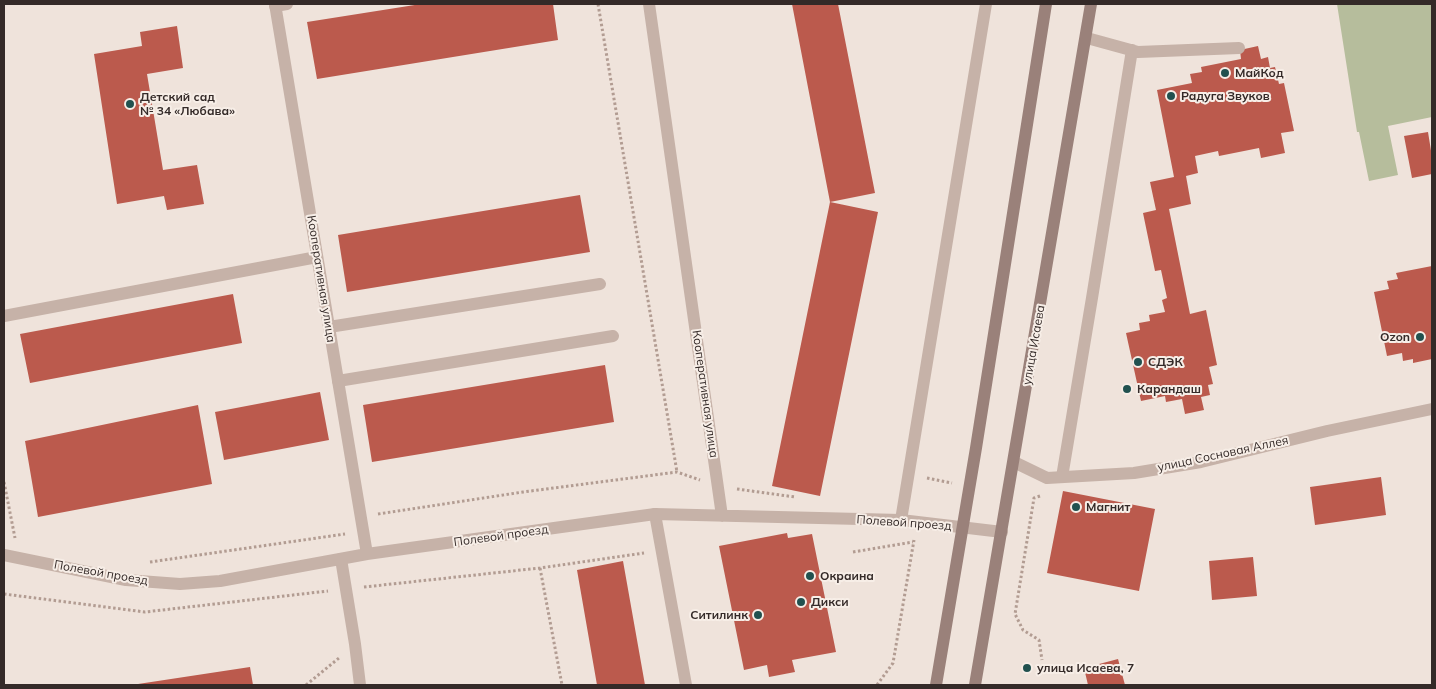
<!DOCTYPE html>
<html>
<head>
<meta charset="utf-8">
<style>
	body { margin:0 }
	#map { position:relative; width:1436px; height:689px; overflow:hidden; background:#efe3db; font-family:Mulish,sans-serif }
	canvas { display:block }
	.frame { position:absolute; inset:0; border:5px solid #342a28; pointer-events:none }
</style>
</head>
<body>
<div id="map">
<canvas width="1436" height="689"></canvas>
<div class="frame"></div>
</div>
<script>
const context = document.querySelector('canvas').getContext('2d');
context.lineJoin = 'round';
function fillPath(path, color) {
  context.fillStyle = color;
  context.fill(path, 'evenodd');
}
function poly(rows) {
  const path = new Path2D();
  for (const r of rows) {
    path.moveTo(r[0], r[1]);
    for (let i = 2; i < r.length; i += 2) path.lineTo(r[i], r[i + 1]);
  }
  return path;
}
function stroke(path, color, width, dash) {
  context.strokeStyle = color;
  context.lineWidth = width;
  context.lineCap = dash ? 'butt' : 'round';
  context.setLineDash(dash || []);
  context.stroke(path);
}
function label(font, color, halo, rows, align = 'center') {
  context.font = font + ' Mulish,sans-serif';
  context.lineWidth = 4;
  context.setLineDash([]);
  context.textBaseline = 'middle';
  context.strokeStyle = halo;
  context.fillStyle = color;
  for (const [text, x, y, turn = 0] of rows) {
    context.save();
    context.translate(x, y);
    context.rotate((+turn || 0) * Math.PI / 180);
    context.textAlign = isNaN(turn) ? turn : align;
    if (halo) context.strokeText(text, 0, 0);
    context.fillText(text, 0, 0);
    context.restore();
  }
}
const green = poly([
	[1337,4,1432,4,1432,117,1388,126,1398,175,1369,181,1359,132,1357,132]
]);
const building = poly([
	[421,4,553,4,558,40,317,79,307,22],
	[792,4,838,4,875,193,830,202],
	[177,26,183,68,147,74,163,170,197,165,204,204,167,210,164,196,117,204,94,54,142,46,140,32],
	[1258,46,1261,59,1268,57,1270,68,1275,67,1279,84,1284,83,1294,131,1281,133,1285,153,1261,158,1259,148,1219,156,1218,151,1195,156,1198,173,1186,176,1191,204,1169,209,1190,314,1206,310,1217,365,1209,367,1213,384,1208,385,1210,395,1201,397,1204,410,1185,414,1182,399,1166,402,1165,396,1141,401,1126,333,1140,330,1139,323,1150,321,1149,315,1165,312,1162,300,1167,298,1161,270,1155,271,1143,213,1156,210,1150,182,1174,177,1157,90,1192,83,1190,74,1202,72,1201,67,1241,59,1240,50],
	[1428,132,1432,157,1432,174,1412,178,1404,136],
	[580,195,590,252,347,292,338,235],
	[830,202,878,212,820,496,772,486],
	[1432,266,1432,359,1413,363,1413,359,1403,361,1402,353,1387,356,1374,292,1389,289,1387,281,1398,279,1396,273],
	[233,294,242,343,30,383,20,334],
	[605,365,614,422,372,462,363,405],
	[320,392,329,440,224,460,215,412],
	[198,405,212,484,38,517,25,441],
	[1381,477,1386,515,1315,525,1310,487],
	[1063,491,1155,509,1139,591,1047,573],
	[787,533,788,538,812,534,836,652,792,660,795,672,769,677,767,665,744,670,719,546],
	[1253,557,1257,596,1212,600,1209,561],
	[623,561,645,685,597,685,577,570],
	[1118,659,1125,685,1088,685,1084,668],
	[250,667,253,685,138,685,138,684]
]);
const path = poly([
	[598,4,677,472],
	[927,478,952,483],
	[4,482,15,538],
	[737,489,795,497],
	[1040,496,1034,498,1015,614,1023,630,1039,640,1042,660],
	[378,514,523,492,677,472,700,480],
	[853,552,913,542],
	[150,562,345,534],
	[540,568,562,685],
	[364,587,540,568,644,553],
	[4,594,145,612,328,591],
	[306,685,339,658],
	[877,685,893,663,914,540]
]);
const lane = poly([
	[275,6,287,4],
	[1087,38,1138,52,1239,48],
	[4,316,317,257],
	[329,327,600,284],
	[338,381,613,336],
	[1062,477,1092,298,1132,50],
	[655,514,686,685],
	[901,520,986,4],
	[341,559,355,644,360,685]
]);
const street = poly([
	[275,4,367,554],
	[649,4,722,516],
	[1014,462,1047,478,1134,473,1201,462,1327,431,1432,409],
	[4,555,126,580,180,584,220,581,367,554,655,514,901,520,1002,532]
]);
const secondary = poly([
	[936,685,976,448,1046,4],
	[975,685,1091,4]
]);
const markers = [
	[1225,73,5,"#21514f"],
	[1171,96,5,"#21514f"],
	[130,104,5,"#21514f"],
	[1420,337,5,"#21514f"],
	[1138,362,5,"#21514f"],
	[1127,389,5,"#21514f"],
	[1076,507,5,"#21514f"],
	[810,576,5,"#21514f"],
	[801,602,5,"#21514f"],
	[758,615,5,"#21514f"],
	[1027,668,5,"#21514f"]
];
const poiNames = [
	["МайКод",1235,73],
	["Радуга Звуков",1181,96],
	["Детский сад",140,97],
	["№ 34 «Любава»",140,111],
	["Ozon",1410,337,"right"],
	["СДЭК",1148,362],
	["Карандаш",1137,389],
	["Магнит",1086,507],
	["Окраина",820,576],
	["Дикси",811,602],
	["Ситилинк",748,615,"right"],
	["улица Исаева, 7",1037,668]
];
const streetNames = [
	["Кооперативная улица",321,279,81],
	["улица Исаева",1034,345,-80],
	["Кооперативная улица",705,394,82],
	["улица Сосновая Аллея",1223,454,-12],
	["Полевой проезд",904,523,4],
	["Полевой проезд",501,536,-8],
	["Полевой проезд",101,573,10]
];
fillPath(green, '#b6bd9c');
fillPath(building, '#bb5a4d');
stroke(path, '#b29c92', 3, [2.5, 2.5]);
stroke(lane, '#c6b2a8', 12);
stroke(street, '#c6b2a8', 12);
stroke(secondary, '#9a817a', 12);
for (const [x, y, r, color] of markers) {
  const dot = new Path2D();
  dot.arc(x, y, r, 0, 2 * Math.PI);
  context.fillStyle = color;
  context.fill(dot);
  stroke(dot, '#f7eee7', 2);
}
label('bold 12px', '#342a28', '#f7eee7', poiNames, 'left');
label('12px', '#342a28', '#f7eee7', streetNames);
</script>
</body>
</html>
